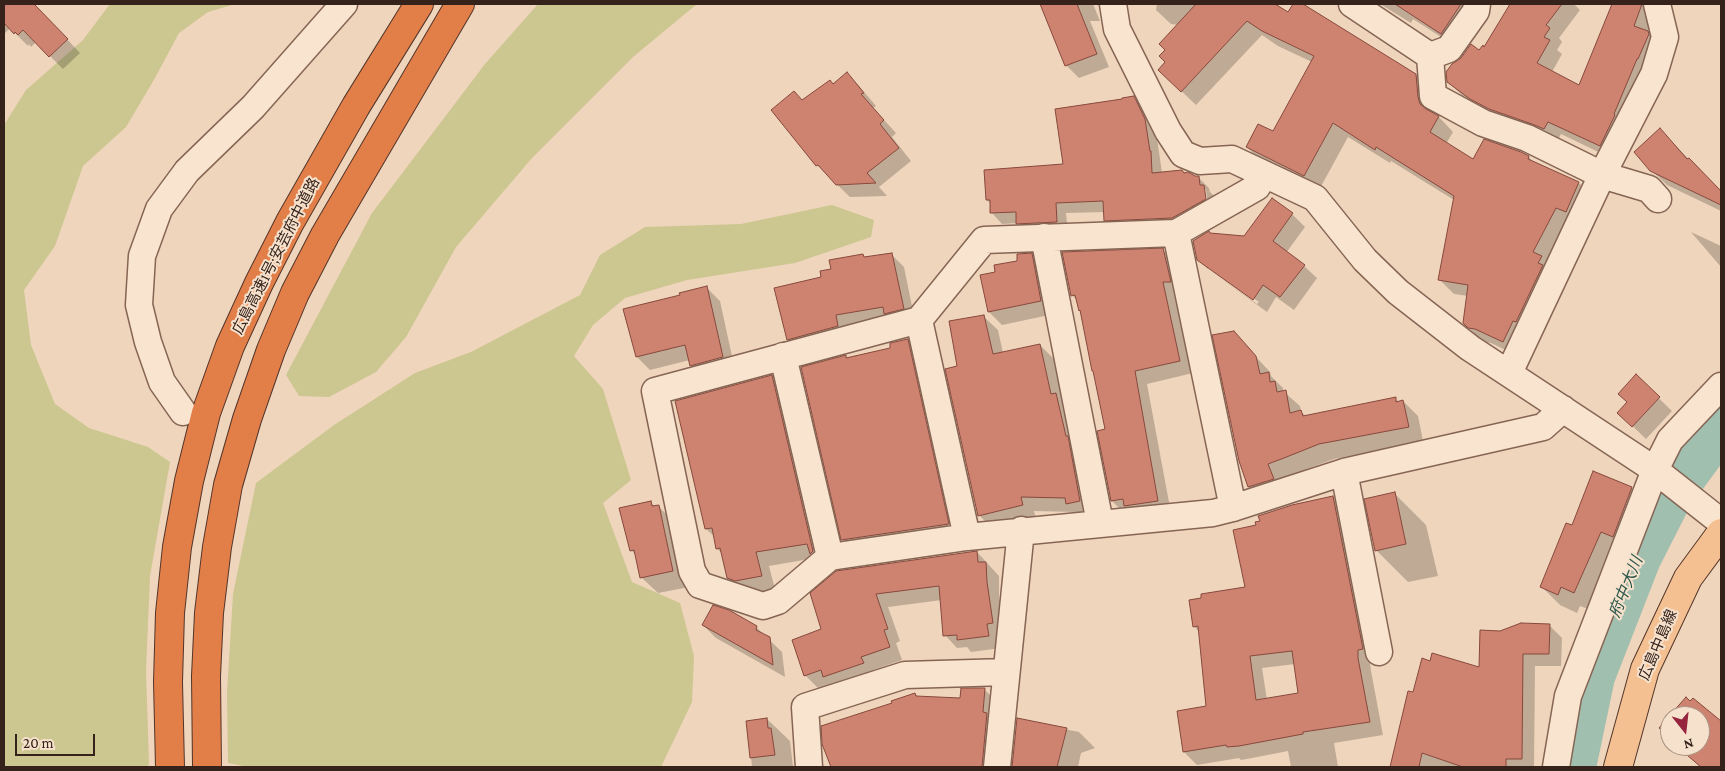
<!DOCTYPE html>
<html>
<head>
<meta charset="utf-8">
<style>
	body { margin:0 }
	#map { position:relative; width:1725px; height:771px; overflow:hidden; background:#efd5bc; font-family:"Crimson Pro",serif }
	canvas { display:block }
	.frame { position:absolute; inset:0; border:5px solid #35221b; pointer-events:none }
	.north { position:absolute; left:1660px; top:706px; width:50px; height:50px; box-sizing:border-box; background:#f6e1cc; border:1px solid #a99585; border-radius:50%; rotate:164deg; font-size:14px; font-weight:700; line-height:20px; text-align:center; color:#35221b }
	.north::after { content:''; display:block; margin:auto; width:18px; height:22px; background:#96243d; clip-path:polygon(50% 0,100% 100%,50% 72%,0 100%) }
	.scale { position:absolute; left:15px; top:734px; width:80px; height:22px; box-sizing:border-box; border:2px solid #35221b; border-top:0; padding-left:6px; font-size:15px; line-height:18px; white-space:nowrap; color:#35221b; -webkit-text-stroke:4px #f6e1cc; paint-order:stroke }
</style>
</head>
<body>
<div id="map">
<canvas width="1725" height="771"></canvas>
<div class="frame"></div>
<div class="north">N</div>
<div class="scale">20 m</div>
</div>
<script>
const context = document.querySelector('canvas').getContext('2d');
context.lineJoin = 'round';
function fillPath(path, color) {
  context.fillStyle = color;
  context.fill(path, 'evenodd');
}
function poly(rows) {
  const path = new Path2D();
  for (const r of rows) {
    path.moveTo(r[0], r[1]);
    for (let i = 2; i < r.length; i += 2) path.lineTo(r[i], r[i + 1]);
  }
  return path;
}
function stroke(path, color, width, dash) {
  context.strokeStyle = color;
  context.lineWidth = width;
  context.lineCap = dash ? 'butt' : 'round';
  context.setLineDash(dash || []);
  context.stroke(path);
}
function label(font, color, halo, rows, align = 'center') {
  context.font = font + ' "Crimson Pro","Noto Sans JP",serif';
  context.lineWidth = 4;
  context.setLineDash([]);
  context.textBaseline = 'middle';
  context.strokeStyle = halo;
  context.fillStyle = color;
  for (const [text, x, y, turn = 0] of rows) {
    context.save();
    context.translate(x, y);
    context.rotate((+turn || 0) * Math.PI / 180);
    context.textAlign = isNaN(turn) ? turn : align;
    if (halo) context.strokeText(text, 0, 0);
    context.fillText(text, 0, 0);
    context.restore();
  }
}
const green = poly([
	[110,4,235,4,208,12,179,33,155,78,126,127,83,166,55,246,24,290,31,345,55,404,89,428,148,447,170,462,150,576,146,671,149,764,147,767,4,767,4,125,26,90,83,40],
	[538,4,697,4,633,57,532,158,456,247,406,337,376,372,329,397,299,396,286,375,372,213,485,64],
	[832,205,874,220,871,237,795,263,687,280,625,298,593,325,574,356,603,389,631,480,603,503,632,582,680,603,694,656,692,702,661,767,248,767,228,763,227,693,233,594,256,483,334,425,415,373,471,352,580,295,600,255,645,227,741,224]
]);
const shadow = poly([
	[4,4,34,4,80,53,63,69,36,42,31,47,29,44,28,46,10,28,4,34],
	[1042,4,1093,4,1100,21,1090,21,1109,67,1079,78,1066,65],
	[1157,4,1273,4,1289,14,1295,4,1301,4,1416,75,1430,90,1433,114,1439,117,1453,132,1446,144,1474,161,1529,157,1535,164,1579,183,1593,197,1518,356,1491,343,1484,342,1479,338,1464,323,1468,296,1454,294,1439,279,1454,200,1391,161,1390,163,1348,137,1319,190,1262,162,1247,147,1273,133,1312,62,1278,46,1262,35,1196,105,1174,84,1167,62,1166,50,1179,25,1171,24,1156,10],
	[1380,4,1465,4,1455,46,1413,19,1411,23],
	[1512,4,1574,4,1580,10,1559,38,1562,42,1557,50,1562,54,1552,72,1580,87,1622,4,1650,4,1657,11,1649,33,1661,46,1613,159,1561,134,1557,142,1485,112,1462,95,1448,82,1485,48],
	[847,74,860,87,876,106,873,108,896,133,892,137,911,161,879,187,887,196,850,197,817,165,803,101,833,85],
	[1133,97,1144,108,1156,131,1162,173,1182,171,1195,178,1198,177,1209,188,1210,192,1215,197,1216,210,1183,228,1117,231,1106,220,1105,212,1066,213,1068,233,1028,234,1017,223,1002,224,992,213,991,204,987,200,985,171,1064,166,1057,110,1123,100,1123,99],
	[1203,187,1206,190,1208,205,1205,205],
	[1674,144,1721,192,1721,211,1667,185,1651,170],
	[1292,214,1305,227,1286,253,1304,266,1317,278,1294,310,1276,297,1267,312,1208,269,1257,304,1259,302,1208,266,1208,269,1198,259,1211,235,1245,237],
	[1691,232,1721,246,1721,267],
	[1164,251,1177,264,1193,373,1147,384,1171,513,1125,514,1112,501,1106,430,1082,312,1080,310,1078,301,1072,295],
	[891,254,904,267,915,321,801,352,788,339,823,278,832,270,863,256,865,258],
	[1031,255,1044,268,1054,314,1002,325,989,312,997,273],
	[707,288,720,301,735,370,704,378,691,365,690,360,650,370,637,357,625,310,681,296],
	[983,316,998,330,1003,353,1040,345,1054,359,1063,402,1094,515,1081,517,1076,512,1034,511,1036,519,993,529,979,515,959,367],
	[1233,332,1270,372,1271,376,1283,388,1283,391,1300,406,1301,412,1306,416,1395,399,1399,402,1403,401,1418,416,1423,441,1334,459,1282,478,1264,501,1249,487,1240,461],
	[907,340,920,353,961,537,855,552,843,540,845,357,847,359,892,349],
	[910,354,912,354,951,530,949,531],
	[772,376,785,390,826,565,815,558,769,566,775,589,749,594,742,592,728,578,723,554,717,549,715,537,706,529],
	[1636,376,1672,411,1646,439,1619,413,1629,402],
	[1594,473,1632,488,1651,507,1594,611,1580,606,1577,613,1560,605,1541,586,1572,527],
	[1394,493,1426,525,1438,576,1408,582,1376,550],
	[1333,497,1346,510,1375,662,1370,663,1371,671,1383,735,1334,743,1338,767,1291,767,1288,751,1252,758,1241,760,1239,758,1197,765,1184,752,1208,707,1199,632,1194,626,1246,588,1257,526],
	[1295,664,1299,694,1267,700,1262,668],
	[651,502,655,507,658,506,674,522,689,587,658,593,641,577,636,555,631,550],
	[977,552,999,576,999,596,1005,636,1001,648,971,652,967,647,957,648,945,635,942,600,888,607,900,641,896,643,902,660,873,670,876,675,837,689,831,684,818,688,805,675,823,630,812,594],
	[703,625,756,627,782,652,785,677,716,638],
	[1549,625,1562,638,1561,666,1535,666,1534,767,1392,767,1408,692,1414,693,1480,669,1500,632],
	[984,689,997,702,996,767,832,767,824,743,893,704,915,694,918,697,962,699],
	[1710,714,1721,725,1721,767,1700,767,1679,746,1700,746,1700,716,1671,716],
	[767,719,790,741,793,767,752,767,748,722],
	[1018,720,1079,732,1095,748,1081,753,1078,767,1021,767]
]);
const river = poly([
	[1572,767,1591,676,1637,558,1670,493,1721,424]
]);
const building = poly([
	[4,4,34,4,68,39,49,57,23,30,18,35,15,32,14,34,4,23,4,4],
	[1040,4,1077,4,1097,54,1065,66,1040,4],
	[1196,4,1275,4,1288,12,1293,4,1303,4,1416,74,1418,97,1420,104,1426,109,1439,116,1430,132,1473,159,1484,139,1521,152,1529,156,1528,159,1579,182,1566,212,1556,208,1533,252,1542,256,1538,263,1543,265,1516,322,1513,321,1503,342,1475,329,1468,328,1463,323,1468,285,1438,280,1454,196,1376,147,1375,150,1333,123,1304,176,1246,147,1258,124,1273,131,1314,56,1262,31,1247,21,1181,92,1158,70,1165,62,1159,56,1165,50,1159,44,1196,4],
	[1395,4,1461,4,1441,34,1395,4],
	[1510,4,1562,4,1546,25,1550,28,1544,37,1550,40,1537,63,1579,85,1612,4,1642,4,1634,26,1648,31,1649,34,1638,59,1637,59,1614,114,1615,115,1600,146,1548,122,1544,129,1532,124,1489,109,1470,99,1447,82,1446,72,1452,64,1461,58,1471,44,1479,50,1483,45,1484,47,1510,4],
	[847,72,864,93,861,94,884,120,880,124,899,148,867,173,876,183,836,185,818,165,816,166,771,110,794,91,802,100,830,80,833,84,847,72],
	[1134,96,1145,119,1150,151,1151,151,1152,173,1182,170,1184,173,1188,172,1195,176,1199,176,1200,185,1204,185,1206,199,1172,218,1104,221,1103,201,1056,203,1057,222,1016,224,1016,212,990,213,990,200,986,200,984,170,1063,164,1055,109,1122,99,1122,98,1134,96],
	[1660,128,1687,159,1689,158,1721,191,1721,205,1650,171,1634,152,1660,128],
	[1272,198,1293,213,1273,241,1305,265,1280,297,1263,285,1253,300,1197,260,1193,241,1209,231,1210,233,1244,236,1272,198],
	[1163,248,1171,282,1163,282,1180,361,1135,371,1158,501,1124,506,1123,499,1111,501,1097,431,1105,429,1093,371,1092,371,1080,310,1079,311,1075,295,1071,296,1062,252,1163,248],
	[892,253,904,309,884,314,883,307,836,315,838,326,787,340,774,288,821,277,820,271,831,269,829,260,863,254,864,257,892,253],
	[1032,253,1041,301,988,312,980,275,995,272,994,265,1017,261,1017,254,1032,253],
	[707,286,723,357,690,366,685,345,636,357,623,309,680,295,679,293,707,286],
	[984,315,993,354,1040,344,1051,394,1056,393,1066,436,1068,436,1080,501,1066,504,1065,498,1021,497,1023,505,978,516,945,369,957,366,949,321,984,315],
	[1234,331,1256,356,1260,374,1269,372,1270,382,1275,381,1277,392,1286,390,1290,413,1301,410,1303,416,1396,397,1396,402,1403,400,1409,427,1319,444,1284,458,1268,464,1274,479,1248,487,1239,461,1212,335,1234,331],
	[908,339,949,524,841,540,801,367,846,355,846,358,890,348,890,343,908,339],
	[1636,374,1660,397,1632,427,1617,413,1627,402,1618,394,1636,374],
	[772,375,813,551,810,554,807,544,756,552,762,576,735,581,727,578,720,548,716,549,712,528,705,529,675,401,772,375],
	[1593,471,1632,487,1613,537,1601,532,1574,593,1561,587,1558,595,1540,587,1566,523,1572,525,1593,471],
	[1395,492,1406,544,1375,551,1364,499,1395,492],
	[1333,496,1363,649,1358,650,1358,658,1370,722,1303,732,1303,734,1239,746,1227,747,1226,745,1183,752,1177,711,1206,706,1198,626,1193,627,1189,600,1201,598,1201,594,1245,587,1233,530,1256,525,1255,522,1260,521,1258,516,1292,505,1333,496],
	[1292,651,1298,693,1256,700,1250,656,1292,651],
	[651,501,652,506,659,505,673,571,640,578,634,550,630,551,619,508,651,501],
	[977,551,978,562,986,562,987,582,993,623,987,624,989,636,957,640,957,635,943,636,939,586,876,594,888,629,884,630,890,647,861,657,864,663,823,677,821,670,804,676,792,640,821,629,810,593,836,571,977,551],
	[713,605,729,610,757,626,756,630,770,637,773,665,702,625,713,605],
	[1521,623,1550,624,1549,654,1523,654,1522,759,1506,759,1506,767,1463,767,1422,753,1419,767,1390,767,1408,691,1413,692,1422,658,1430,661,1432,653,1479,667,1480,630,1500,631,1521,623],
	[961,688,985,688,983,712,987,713,982,767,831,767,822,744,821,726,892,703,891,701,915,693,916,696,960,698,961,688],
	[1686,697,1690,701,1693,698,1721,721,1721,767,1701,767,1681,750,1682,748,1679,746,1700,746,1700,716,1670,716,1670,737,1659,728,1686,697],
	[767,718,768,728,771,728,775,755,750,758,746,721,767,718],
	[1017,718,1067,728,1057,767,1012,767,1017,718]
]);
const street = poly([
	[1113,4,1117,29,1168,131,1183,154,1200,161,1232,159,1315,198,1365,260,1398,292,1470,348,1655,470,1721,522],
	[1352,4,1430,56,1433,96,1483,123,1527,138,1602,175,1649,189,1658,199],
	[1430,56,1449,49,1476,11,1477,4],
	[1264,174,1257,187,1176,233,984,240,919,320,655,391,692,571,700,585,763,606,778,601,830,557,967,537,1213,513,1233,508,1344,472,1543,427,1563,409],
	[1176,233,1233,508],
	[1044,237,1100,523],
	[919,320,967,537],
	[783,356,830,557],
	[1509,373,1602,175,1654,74,1665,37,1657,4],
	[183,412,162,382,148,342,139,305,142,256,159,209,187,171,253,107,344,4],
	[1344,472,1379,652],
	[809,767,805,707,905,675,1006,672],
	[997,767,1021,530],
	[1556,767,1568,696,1655,470,1670,440,1721,386]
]);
const primary = poly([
	[1618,767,1645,669,1688,578,1721,533]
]);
const highway = poly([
	[170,767,168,682,170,613,177,547,189,481,206,413,230,346,259,283,290,222,356,106,419,4],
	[207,767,206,676,209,613,217,547,228,485,247,419,271,350,295,293,325,235,460,4]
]);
const streetNames = [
	["広島高速1号;安芸府中道路",276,256,-63],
	["広島中島線",1658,645,-67]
];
const waterNames = [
	["府中大川",1626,587,-68]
];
fillPath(green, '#ccc690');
fillPath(shadow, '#0003');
stroke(river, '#a0bfaf', 48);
fillPath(building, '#ce8371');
stroke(building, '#86483b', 1);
stroke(street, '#866555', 29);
stroke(primary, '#53352a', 30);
stroke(highway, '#53352a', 30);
stroke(street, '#f9e4cf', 26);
stroke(primary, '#f4c091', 28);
stroke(highway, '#e27e48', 28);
label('15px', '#35221b', '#f6e1cc', streetNames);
label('italic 16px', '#295549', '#f6e1cc', waterNames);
</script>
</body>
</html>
